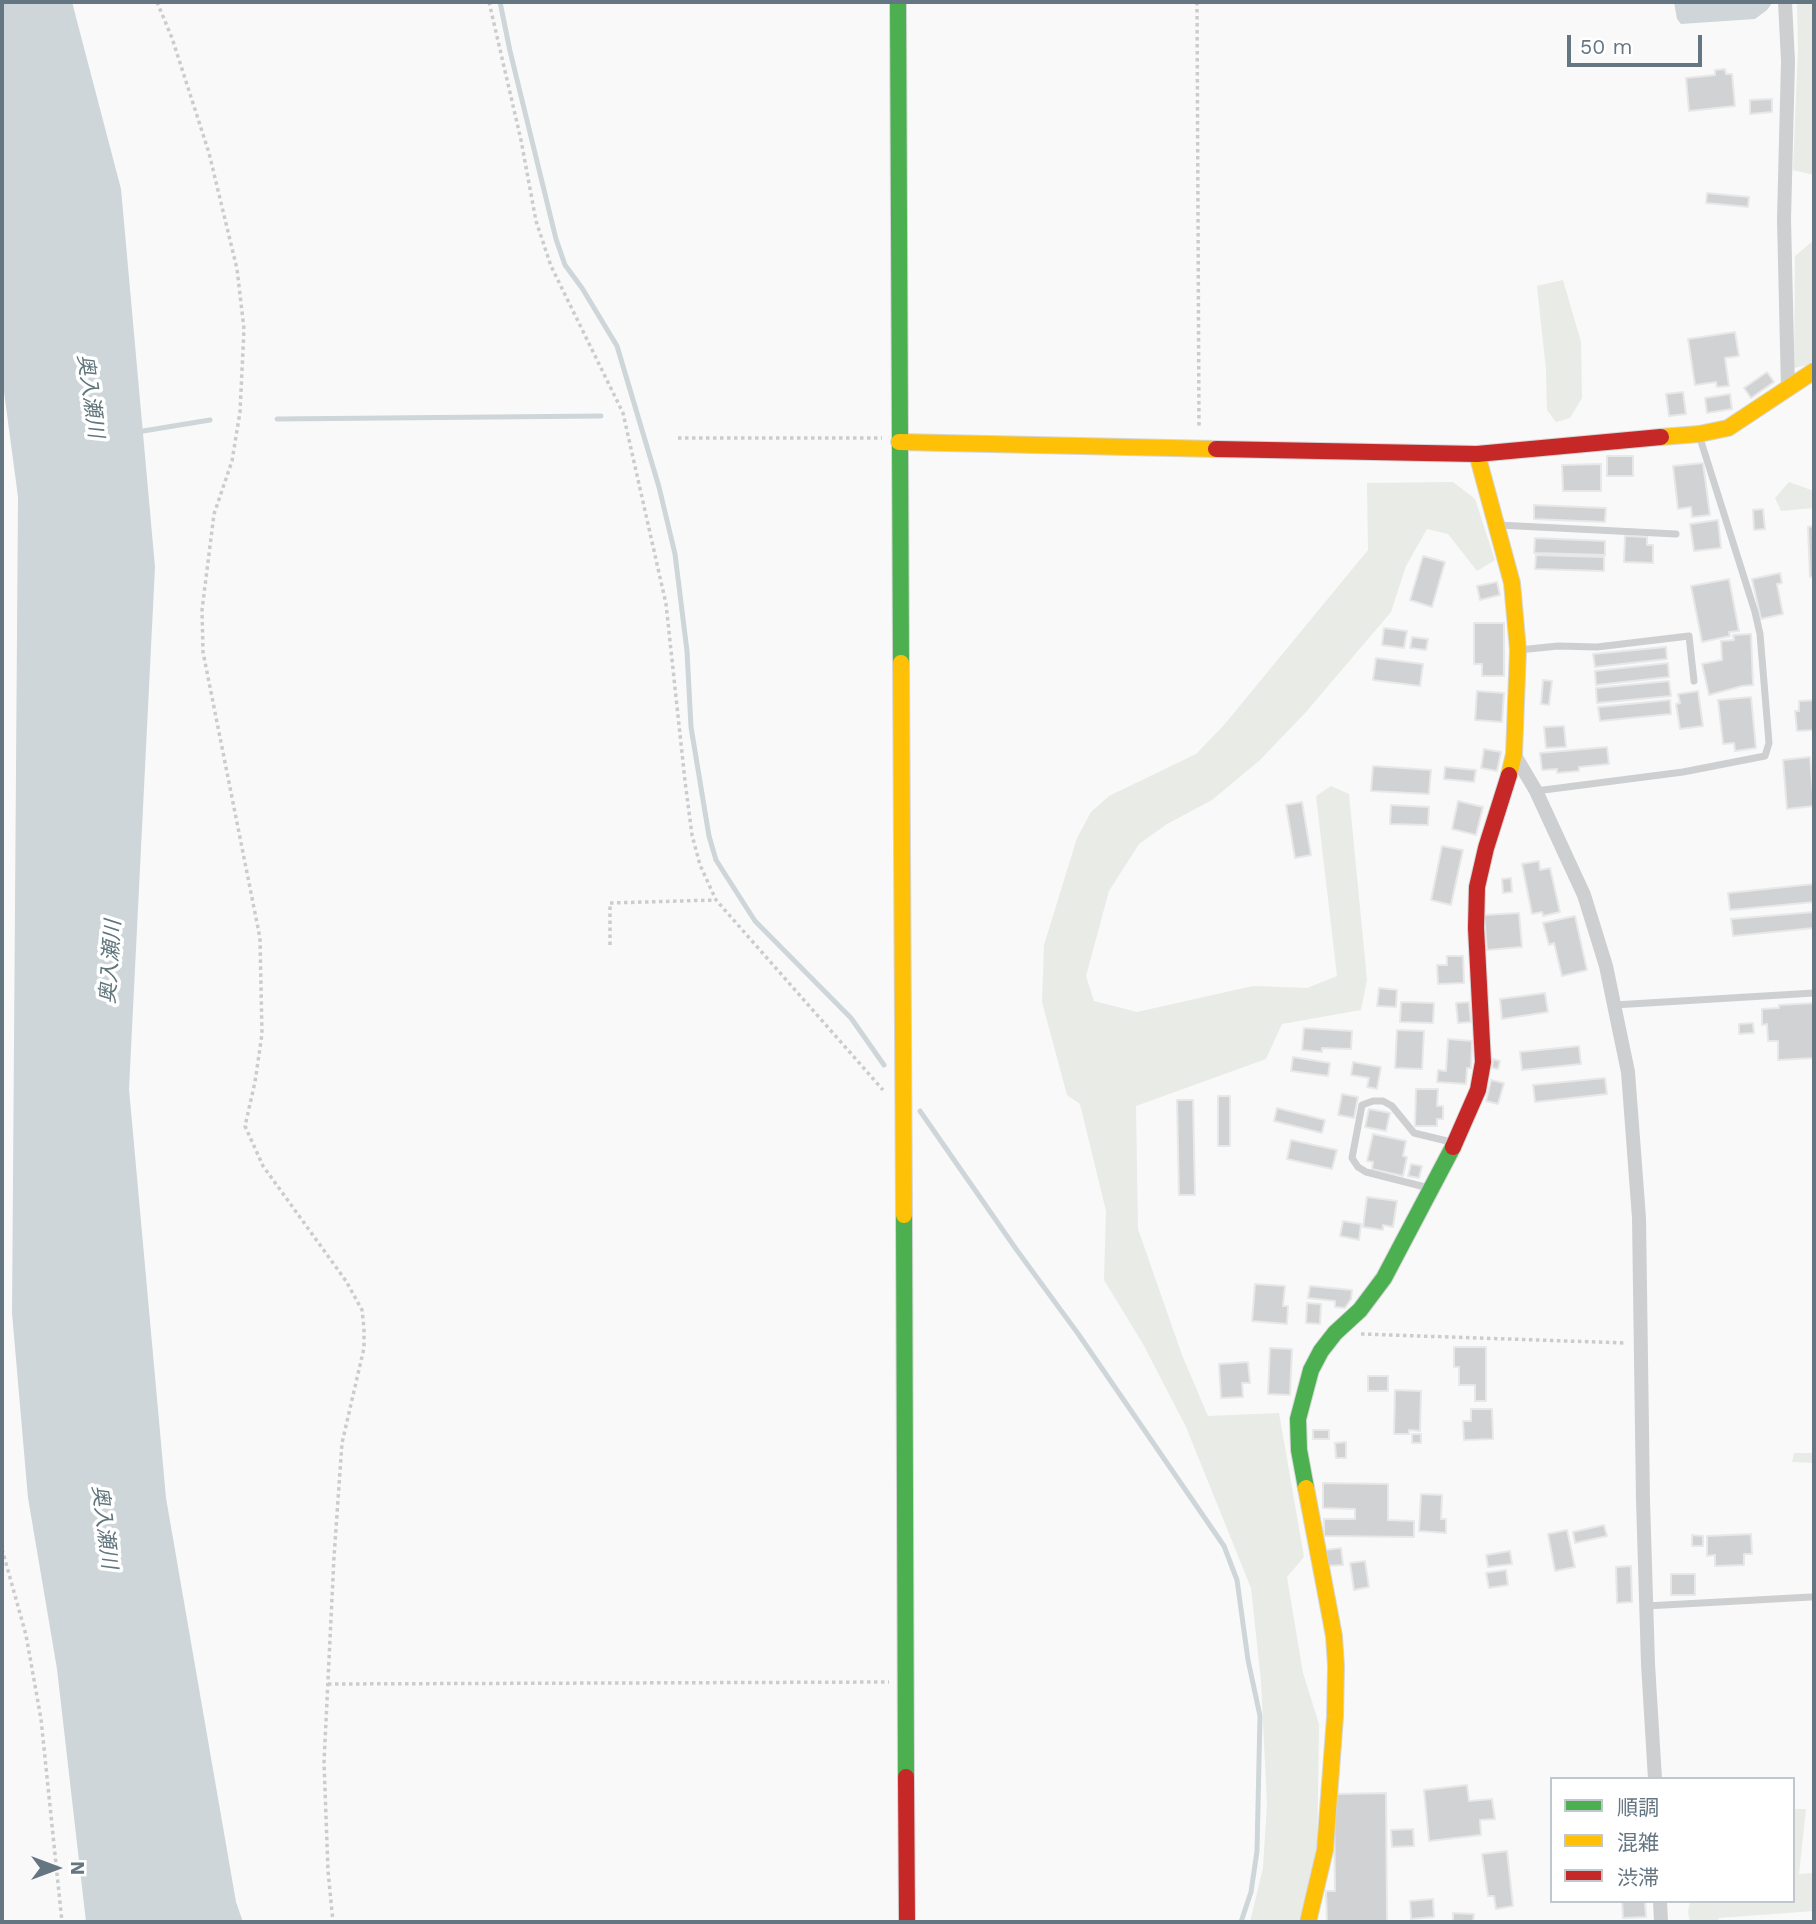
<!DOCTYPE html>
<html>
<head>
<meta charset="utf-8">
<style>
	body { margin:0 }
	#map { position:relative; width:1816px; height:1924px; overflow:hidden; background:#f9f9f9; font-family:"Work Sans","Noto Sans JP",sans-serif }
	canvas { display:block }
	.frame { position:absolute; inset:0; border:4px solid #657683; pointer-events:none }
	.legend { position:absolute; left:1550px; top:1777px; width:245px; height:126px; box-sizing:border-box; background:#fff; border:2px solid #c1c8cd; margin:0; padding:9px 12px; list-style:none; font-size:21px; color:#657683 }
	.legend li { display:flex; align-items:center; gap:14px; height:35px }
	.legend b { width:35px; border:2px solid #c1c8cd }
	.north { position:absolute; left:21px; top:1833px; width:70px; height:70px; -webkit-text-stroke:5px #fff; paint-order:stroke; rotate:90deg; font-size:19px; font-weight:700; line-height:28px; text-align:center; color:#657683 }
	.north::after { content:''; display:block; margin:auto; width:24px; height:32px; background:#657683; clip-path:polygon(50% 0,100% 100%,50% 72%,0 100%) }
	.scale { position:absolute; left:1567px; top:35px; width:135px; height:32px; box-sizing:border-box; border:4px solid #657683; border-top:0; padding-left:9px; font-size:21px; line-height:24px; white-space:nowrap; color:#657683; -webkit-text-stroke:5px #fff; paint-order:stroke }
</style>
</head>
<body>
<div id="map">
<canvas width="1816" height="1924"></canvas>
<div class="frame"></div>
<ul class="legend">
<li><b style="height:9px;background:#4caf50"></b>順調</li>
<li><b style="height:9px;background:#ffc107"></b>混雑</li>
<li><b style="height:9px;background:#c62828"></b>渋滞</li>
</ul>
<div class="north">N</div>
<div class="scale">50 m</div>
</div>
<script>
const context = document.querySelector('canvas').getContext('2d');
context.lineJoin = 'round';
function fillPath(path, color) {
  context.fillStyle = color;
  context.fill(path, 'evenodd');
}
function poly(rows) {
  const path = new Path2D();
  for (const r of rows) {
    path.moveTo(r[0], r[1]);
    for (let i = 2; i < r.length; i += 2) path.lineTo(r[i], r[i + 1]);
  }
  return path;
}
function stroke(path, color, width, dash) {
  context.strokeStyle = color;
  context.lineWidth = width;
  context.lineCap = dash ? 'butt' : 'round';
  context.setLineDash(dash || []);
  context.stroke(path);
}
function label(font, color, halo, rows, align = 'center') {
  context.font = font + ' "Work Sans","Noto Sans JP",sans-serif';
  context.lineWidth = 7;
  context.setLineDash([]);
  context.textBaseline = 'middle';
  context.strokeStyle = halo;
  context.fillStyle = color;
  for (const [text, x, y, turn = 0] of rows) {
    context.save();
    context.translate(x, y);
    context.rotate((+turn || 0) * Math.PI / 180);
    context.textAlign = isNaN(turn) ? turn : align;
    if (halo) context.strokeText(text, 0, 0);
    context.fillText(text, 0, 0);
    context.restore();
  }
}
const green = poly([
	[1797,2,1814,2,1814,175,1793,170,1798,48],
	[1814,240,1814,360,1807,365,1794,368,1795,256],
	[1563,280,1581,342,1582,398,1570,418,1556,422,1547,410,1546,370,1537,286],
	[1453,482,1475,499,1495,560,1477,571,1448,534,1427,529,1406,566,1391,612,1306,712,1260,760,1212,800,1167,824,1139,844,1109,891,1086,976,1094,1001,1137,1012,1253,986,1307,988,1337,976,1316,796,1331,786,1349,794,1367,980,1361,1010,1282,1024,1266,1059,1136,1106,1138,1229,1182,1355,1208,1416,1279,1413,1304,1557,1287,1577,1303,1673,1319,1724,1317,1863,1298,1922,1250,1922,1263,1868,1267,1804,1261,1681,1251,1588,1186,1427,1143,1344,1104,1280,1106,1211,1080,1104,1067,1095,1042,1002,1044,945,1077,838,1091,812,1109,796,1196,754,1224,725,1368,550,1367,483],
	[1789,482,1814,491,1814,508,1781,511,1775,498],
	[1794,1453,1814,1453,1814,1463,1792,1462],
	[1793,1809,1806,1809,1799,1874,1814,1873,1814,1911,1719,1918,1718,1922,1690,1922,1688,1912,1690,1901,1793,1901]
]);
const water = poly([
	[2,2,72,2,121,189,155,567,129,1089,166,1498,236,1902,243,1922,86,1922,57,1669,28,1498,12,1313,18,497,2,377],
	[1674,2,1773,2,1767,10,1755,19,1681,24,1677,19]
]);
const stream = poly([
	[500,2,510,51,556,239,565,265,582,288,617,346,659,487,675,554,687,651,691,727,709,836,716,860,755,921,851,1018,884,1065],
	[277,419,601,416],
	[137,432,210,420],
	[920,1111,1016,1249,1079,1335,1224,1546,1237,1580,1248,1660,1260,1716,1257,1851,1251,1892,1241,1922]
]);
const building = poly([
	[1725,69,1726,74,1732,74,1735,106,1689,111,1686,78,1715,75,1715,70,1725,69],
	[1772,99,1772,112,1750,114,1750,100,1772,99],
	[1707,193,1749,197,1748,207,1706,203,1707,193],
	[1735,332,1739,356,1725,358,1729,386,1717,387,1716,382,1695,385,1688,339,1735,332],
	[1767,372,1774,382,1751,398,1744,388,1767,372],
	[1683,392,1686,414,1669,416,1666,394,1683,392],
	[1730,394,1732,409,1707,413,1705,398,1730,394],
	[1607,456,1633,456,1633,476,1607,476,1607,456],
	[1703,463,1710,515,1692,517,1691,507,1678,509,1673,466,1703,463],
	[1601,464,1601,491,1563,491,1562,465,1601,464],
	[1534,505,1606,508,1605,522,1534,519,1534,505],
	[1763,509,1765,529,1754,530,1753,510,1763,509],
	[1718,520,1721,548,1694,551,1690,524,1718,520],
	[1814,526,1814,577,1810,577,1808,527,1814,526],
	[1625,536,1647,537,1647,545,1653,545,1653,563,1624,562,1625,536],
	[1535,538,1605,541,1605,555,1534,553,1535,538],
	[1536,555,1604,557,1604,571,1535,569,1536,555],
	[1423,556,1445,562,1432,607,1410,600,1423,556],
	[1780,573,1782,583,1777,584,1783,614,1761,619,1752,579,1780,573],
	[1729,579,1739,631,1729,632,1730,636,1702,642,1691,586,1729,579],
	[1497,582,1500,595,1480,600,1477,586,1497,582],
	[1474,623,1504,623,1504,676,1482,676,1482,664,1474,664,1474,623],
	[1384,628,1407,631,1404,648,1382,645,1384,628],
	[1751,634,1753,685,1742,686,1709,695,1702,664,1722,660,1721,641,1734,640,1733,635,1751,634],
	[1412,637,1428,639,1426,650,1410,648,1412,637],
	[1666,647,1667,659,1595,667,1593,654,1666,647],
	[1376,658,1423,664,1420,686,1373,680,1376,658],
	[1668,663,1669,677,1596,685,1595,671,1668,663],
	[1543,680,1552,681,1549,705,1541,704,1543,680],
	[1669,681,1671,696,1597,703,1596,688,1669,681],
	[1477,691,1504,693,1502,722,1475,720,1477,691],
	[1698,691,1703,726,1680,729,1676,704,1680,703,1678,694,1698,691],
	[1751,697,1756,748,1735,751,1734,743,1723,744,1718,700,1751,697],
	[1670,700,1671,714,1600,721,1598,707,1670,700],
	[1814,700,1814,730,1797,731,1795,711,1799,711,1799,701,1814,700],
	[1564,726,1566,747,1546,748,1544,727,1564,726],
	[1607,747,1609,764,1579,767,1579,771,1557,773,1557,769,1542,770,1540,753,1607,747],
	[1484,749,1501,752,1497,771,1481,768,1484,749],
	[1810,757,1814,806,1787,809,1783,760,1810,757],
	[1373,766,1431,770,1429,794,1371,791,1373,766],
	[1445,767,1476,770,1474,782,1444,779,1445,767],
	[1458,801,1483,807,1476,835,1452,829,1458,801],
	[1302,802,1311,855,1295,858,1286,805,1302,802],
	[1391,805,1429,807,1428,825,1390,824,1391,805],
	[1442,846,1463,850,1451,905,1431,900,1442,846],
	[1539,861,1540,870,1550,868,1560,912,1543,916,1542,912,1532,914,1522,864,1539,861],
	[1511,878,1512,892,1503,893,1502,879,1511,878],
	[1814,884,1814,902,1730,910,1728,893,1814,884],
	[1814,912,1814,928,1733,936,1731,919,1814,912],
	[1519,913,1522,947,1487,950,1484,915,1519,913],
	[1575,916,1587,970,1562,976,1554,943,1549,945,1543,923,1575,916],
	[1447,956,1463,956,1464,983,1438,984,1437,965,1447,965,1447,956],
	[1379,988,1397,990,1396,1007,1377,1006,1379,988],
	[1545,993,1548,1012,1502,1019,1500,999,1545,993],
	[1401,1002,1434,1003,1433,1023,1400,1022,1401,1002],
	[1469,1002,1471,1022,1458,1023,1456,1003,1469,1002],
	[1814,1003,1814,1058,1778,1060,1778,1041,1768,1041,1767,1024,1762,1025,1762,1009,1779,1008,1779,1005,1814,1003],
	[1753,1023,1754,1033,1739,1034,1739,1024,1753,1023],
	[1304,1028,1352,1031,1351,1049,1322,1048,1322,1052,1302,1050,1304,1028],
	[1397,1030,1424,1031,1422,1069,1395,1068,1397,1030],
	[1448,1039,1472,1041,1471,1068,1467,1068,1466,1084,1437,1082,1438,1070,1446,1071,1448,1039],
	[1579,1046,1581,1064,1522,1070,1520,1052,1579,1046],
	[1293,1057,1330,1063,1328,1076,1291,1071,1293,1057],
	[1493,1059,1500,1061,1498,1069,1492,1068,1493,1059],
	[1353,1062,1381,1067,1377,1089,1367,1087,1369,1078,1351,1075,1353,1062],
	[1605,1078,1607,1094,1535,1102,1533,1085,1605,1078],
	[1491,1080,1504,1083,1498,1104,1486,1101,1491,1080],
	[1416,1089,1438,1089,1437,1106,1443,1106,1443,1119,1437,1119,1437,1126,1415,1126,1416,1089],
	[1342,1094,1358,1097,1354,1118,1338,1115,1342,1094],
	[1218,1096,1230,1096,1230,1146,1218,1146,1218,1096],
	[1177,1100,1193,1100,1195,1195,1179,1195,1177,1100],
	[1277,1108,1325,1120,1322,1133,1274,1121,1277,1108],
	[1369,1109,1390,1113,1386,1131,1365,1127,1369,1109],
	[1373,1134,1406,1141,1403,1156,1407,1157,1403,1176,1372,1169,1373,1162,1367,1161,1373,1134],
	[1291,1140,1337,1150,1332,1169,1287,1159,1291,1140],
	[1411,1164,1422,1166,1419,1178,1408,1176,1411,1164],
	[1367,1197,1397,1201,1393,1227,1383,1225,1383,1230,1363,1227,1367,1197],
	[1343,1221,1361,1224,1359,1240,1340,1236,1343,1221],
	[1255,1284,1285,1286,1283,1306,1288,1306,1287,1324,1252,1321,1255,1284],
	[1310,1286,1352,1290,1351,1299,1345,1308,1335,1307,1335,1301,1308,1298,1310,1286],
	[1307,1303,1321,1304,1320,1324,1306,1323,1307,1303],
	[1454,1347,1486,1347,1486,1401,1475,1401,1475,1385,1459,1385,1459,1367,1454,1367,1454,1347],
	[1270,1348,1292,1349,1290,1395,1268,1394,1270,1348],
	[1248,1362,1250,1383,1242,1383,1243,1397,1221,1398,1219,1364,1248,1362],
	[1368,1376,1388,1376,1388,1391,1368,1391,1368,1376],
	[1395,1390,1421,1391,1420,1431,1409,1430,1409,1434,1394,1434,1395,1390],
	[1471,1409,1492,1409,1493,1439,1464,1440,1463,1421,1471,1421,1471,1409],
	[1313,1430,1329,1430,1329,1439,1313,1439,1313,1430],
	[1412,1434,1421,1434,1421,1443,1412,1443,1412,1434],
	[1346,1442,1346,1458,1336,1458,1335,1443,1346,1442],
	[1323,1483,1388,1484,1388,1520,1414,1521,1414,1537,1324,1536,1324,1519,1355,1519,1355,1509,1323,1508,1323,1483],
	[1421,1494,1442,1495,1441,1519,1446,1519,1446,1533,1419,1531,1421,1494],
	[1604,1525,1607,1536,1575,1543,1573,1532,1604,1525],
	[1567,1530,1575,1567,1555,1571,1548,1534,1567,1530],
	[1751,1534,1752,1554,1744,1554,1744,1565,1715,1566,1715,1555,1707,1556,1707,1536,1751,1534],
	[1692,1535,1703,1536,1703,1546,1692,1546,1692,1535],
	[1341,1548,1343,1565,1326,1566,1325,1550,1341,1548],
	[1510,1551,1512,1564,1488,1567,1486,1555,1510,1551],
	[1365,1561,1369,1587,1354,1590,1350,1563,1365,1561],
	[1631,1566,1632,1602,1617,1603,1616,1567,1631,1566],
	[1506,1570,1508,1585,1489,1588,1486,1573,1506,1570],
	[1671,1574,1695,1574,1695,1595,1671,1595,1671,1574],
	[1467,1785,1469,1801,1492,1799,1495,1819,1480,1820,1481,1835,1429,1841,1424,1790,1467,1785],
	[1386,1793,1387,1922,1327,1922,1326,1891,1335,1891,1334,1794,1386,1793],
	[1413,1829,1414,1846,1392,1847,1391,1830,1413,1829],
	[1507,1851,1513,1906,1496,1909,1494,1896,1488,1896,1482,1854,1507,1851],
	[1433,1899,1434,1917,1411,1919,1410,1901,1433,1899],
	[1622,1901,1645,1901,1646,1917,1623,1918,1622,1901],
	[1453,1913,1474,1914,1473,1922,1453,1922,1453,1913]
]);
const path = poly([
	[157,2,172,38,209,153,237,269,244,329,240,412,232,461,214,514,202,610,203,652,260,938,262,1034,255,1082,245,1126,263,1166,346,1281,362,1310,364,1328,364,1348,342,1443,334,1557,324,1762,328,1871,333,1922],
	[489,2,521,140,536,221,551,266,623,413,666,604,685,781,692,835,700,865,716,900,883,1090],
	[1197,2,1199,429],
	[678,438,882,438],
	[610,945,610,903,716,900],
	[1361,1334,1626,1343],
	[2,1549,26,1635,41,1719,62,1922],
	[328,1684,889,1682]
]);
const lane = poly([
	[1498,525,1676,534],
	[1519,650,1558,646,1597,647,1689,636,1694,681],
	[1536,791,1683,772,1765,756,1769,743,1760,634,1755,612,1699,435],
	[1614,1005,1814,993],
	[1429,1188,1366,1172,1358,1167,1352,1158,1362,1105,1373,1101,1383,1101,1392,1106,1414,1133,1451,1142],
	[1646,1606,1811,1597]
]);
const street = poly([
	[1785,2,1788,61,1784,219,1788,390],
	[1514,754,1536,791,1584,895,1606,966,1628,1072,1639,1218,1643,1500,1648,1664,1655,1779],
	[1660,1901,1661,1922]
]);
const fast = poly([
	[898,2,901,663],
	[904,1215,906,1777],
	[1306,1488,1299,1450,1298,1419,1311,1370,1321,1351,1335,1333,1360,1310,1384,1278,1453,1147]
]);
const slow = poly([
	[1661,437,1699,434,1728,428,1814,371],
	[899,442,1216,449],
	[1477,454,1512,583,1518,650,1514,754,1509,775],
	[901,663,904,1215],
	[1306,1488,1334,1636,1336,1666,1335,1717,1325,1850,1308,1922]
]);
const jam = poly([
	[1216,449,1477,454,1661,437],
	[1453,1147,1478,1090,1483,1062,1476,928,1477,887,1486,848,1509,775],
	[906,1777,907,1922]
]);
const waterNames = [
	["奥入瀬川",90,396,82],
	["奥入瀬川",111,962,-86],
	["奥入瀬川",104,1527,83]
];
fillPath(green, '#e8ebe6');
fillPath(water, '#ced6d9');
stroke(stream, '#ced6d9', 5);
fillPath(building, '#d0d2d3');
stroke(building, '#e8e8e8', 2);
stroke(fast, '#d5d6d7', 18);
stroke(slow, '#d5d6d7', 18);
stroke(jam, '#d5d6d7', 18);
stroke(path, '#cbcccd', 3.5, [3.5, 3.5]);
stroke(lane, '#cecfd0', 7);
stroke(street, '#cecfd0', 14);
stroke(fast, '#4caf50', 16);
stroke(slow, '#ffc107', 16);
stroke(jam, '#c62828', 16);
label('italic 21px', '#60757c', '#fff', waterNames);
</script>
</body>
</html>
